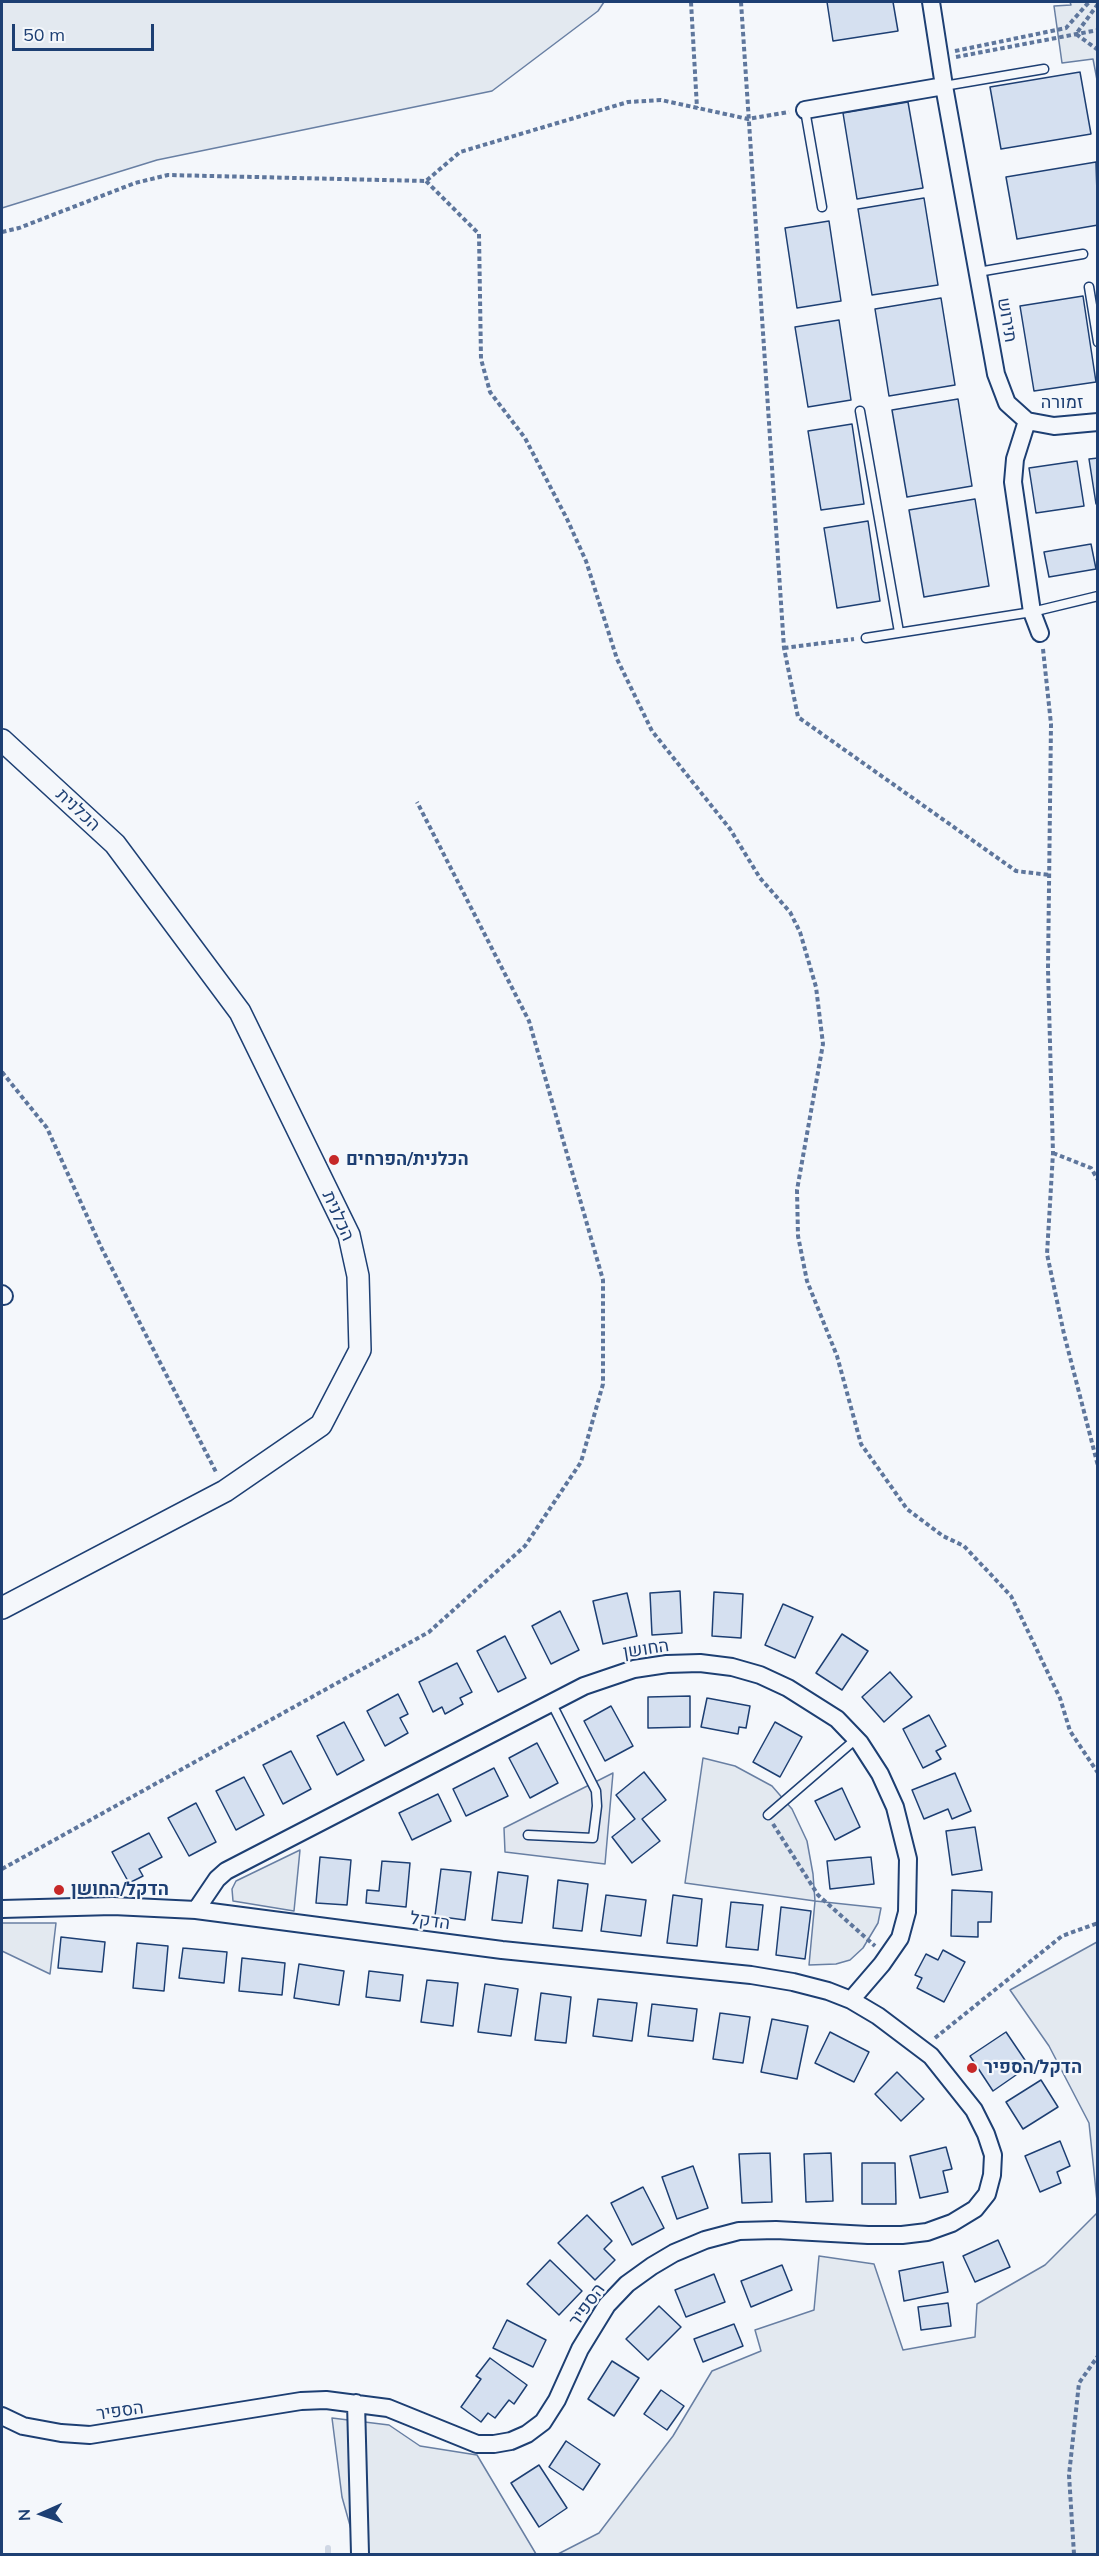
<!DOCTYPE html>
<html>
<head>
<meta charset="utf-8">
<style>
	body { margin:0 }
	#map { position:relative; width:1099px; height:2556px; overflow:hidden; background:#f4f7fb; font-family:Mulish,sans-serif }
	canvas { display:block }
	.frame { position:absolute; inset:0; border:3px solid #1d3f73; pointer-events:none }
	.north { position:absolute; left:12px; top:2484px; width:60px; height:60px; -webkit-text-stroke:4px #f4f7fb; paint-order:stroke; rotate:267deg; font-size:16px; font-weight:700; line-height:24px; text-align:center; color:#1d3f73 }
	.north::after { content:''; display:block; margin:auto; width:21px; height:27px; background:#1d3f73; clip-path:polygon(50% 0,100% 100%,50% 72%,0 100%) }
	.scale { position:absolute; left:12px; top:24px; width:142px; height:27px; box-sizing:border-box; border:3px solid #1d3f73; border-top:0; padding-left:8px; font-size:18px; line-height:21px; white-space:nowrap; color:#1d3f73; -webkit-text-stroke:4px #f4f7fb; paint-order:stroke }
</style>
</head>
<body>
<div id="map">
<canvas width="1099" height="2556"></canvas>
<div class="frame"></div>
<div class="north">N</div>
<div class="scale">50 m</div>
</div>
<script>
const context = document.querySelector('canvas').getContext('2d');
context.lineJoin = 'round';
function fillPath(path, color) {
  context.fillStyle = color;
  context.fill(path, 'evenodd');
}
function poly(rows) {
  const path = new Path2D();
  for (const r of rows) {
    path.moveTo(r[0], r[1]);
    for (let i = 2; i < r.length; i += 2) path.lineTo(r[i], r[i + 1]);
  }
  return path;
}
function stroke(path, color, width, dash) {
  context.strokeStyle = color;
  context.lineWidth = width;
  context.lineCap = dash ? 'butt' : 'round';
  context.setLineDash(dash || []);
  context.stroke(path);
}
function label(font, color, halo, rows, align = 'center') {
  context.font = font + ' Mulish,Heebo,sans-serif';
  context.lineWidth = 4.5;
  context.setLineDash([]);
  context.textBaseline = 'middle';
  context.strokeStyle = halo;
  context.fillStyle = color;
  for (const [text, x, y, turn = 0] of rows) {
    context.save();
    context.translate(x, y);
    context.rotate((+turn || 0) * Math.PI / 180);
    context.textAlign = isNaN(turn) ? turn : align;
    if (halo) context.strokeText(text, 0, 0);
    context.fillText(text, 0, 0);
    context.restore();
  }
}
const green = poly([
	[2,2,604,2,598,11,492,91,157,160,2,208,2,2],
	[1070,2,1097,2,1097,80,1093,59,1062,63,1054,6,1071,5,1070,2],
	[703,1758,735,1766,772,1786,792,1809,807,1841,813,1874,815,1901,881,1908,878,1923,863,1948,850,1960,836,1964,809,1965,815,1901,685,1883,703,1758],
	[300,1850,294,1911,233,1901,232,1889,236,1881,300,1850],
	[2,1923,56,1923,50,1974,2,1951,2,1923],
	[1097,1942,1097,2201,1089,2123,1049,2046,1010,1990,1097,1942],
	[1097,2213,1097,2554,558,2554,599,2533,673,2436,712,2371,761,2351,755,2330,814,2310,819,2256,874,2264,903,2350,975,2337,977,2304,1045,2265,1097,2213],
	[332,2418,389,2425,420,2446,477,2455,536,2554,358,2554,342,2497,332,2418]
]);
const parking = poly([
	[613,1773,605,1864,505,1852,504,1828,613,1773]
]);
const stream = poly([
	[328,2548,328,2554]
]);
const building = poly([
	[827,2,893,2,898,31,833,41,827,2],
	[1080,72,1091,134,1001,149,990,87,1080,72],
	[908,102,923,188,857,199,843,113,908,102],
	[1096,162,1098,225,1017,239,1006,177,1096,162],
	[924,198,938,285,872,295,858,209,924,198],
	[829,221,841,301,797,308,785,228,829,221],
	[1083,296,1096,382,1034,391,1020,306,1083,296],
	[941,298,955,385,889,396,875,309,941,298],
	[839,320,851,400,808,407,795,327,839,320],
	[958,399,972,486,907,497,892,410,958,399],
	[852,424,864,504,821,510,808,431,852,424],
	[1098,458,1098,504,1096,504,1089,459,1098,458],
	[1077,461,1084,506,1036,513,1029,468,1077,461],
	[975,499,989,586,924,597,909,510,975,499],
	[868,521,880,601,837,608,824,528,868,521],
	[1091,544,1096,569,1049,577,1044,552,1091,544],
	[680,1591,682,1633,652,1635,650,1593,680,1591],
	[714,1592,743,1594,741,1638,712,1636,714,1592],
	[627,1593,637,1636,603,1644,593,1601,627,1593],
	[783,1604,813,1617,795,1658,765,1645,783,1604],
	[560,1611,579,1650,551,1664,532,1626,560,1611],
	[842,1634,868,1651,842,1690,816,1673,842,1634],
	[505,1636,526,1678,498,1692,477,1651,505,1636],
	[457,1663,472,1692,460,1698,463,1704,445,1714,442,1707,433,1712,419,1682,457,1663],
	[890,1672,912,1697,884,1722,862,1697,890,1672],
	[398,1694,408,1714,400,1718,408,1733,385,1746,367,1711,398,1694],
	[690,1696,690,1727,648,1728,648,1697,690,1696],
	[707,1698,750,1706,746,1728,739,1727,738,1734,701,1727,707,1698],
	[611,1706,633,1746,605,1761,584,1721,611,1706],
	[929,1715,946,1746,936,1751,941,1759,923,1768,903,1729,929,1715],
	[344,1722,364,1760,337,1775,317,1736,344,1722],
	[775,1722,802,1737,780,1777,753,1762,775,1722],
	[537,1743,558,1783,530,1798,509,1758,537,1743],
	[291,1751,311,1789,283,1804,263,1765,291,1751],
	[494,1768,508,1796,466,1816,453,1789,494,1768],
	[644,1772,666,1800,642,1819,660,1841,632,1863,612,1837,635,1819,616,1795,644,1772],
	[955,1773,971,1811,952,1819,948,1809,924,1819,912,1790,955,1773],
	[244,1777,264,1815,236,1830,216,1791,244,1777],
	[842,1788,860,1827,835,1840,815,1801,842,1788],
	[438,1794,451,1821,412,1840,399,1813,438,1794],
	[196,1803,216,1842,189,1856,168,1818,196,1803],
	[975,1827,982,1870,952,1875,946,1831,975,1827],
	[149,1833,162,1857,139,1869,143,1876,129,1883,112,1852,149,1833],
	[320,1857,351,1860,347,1905,316,1903,320,1857],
	[871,1857,874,1884,830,1889,827,1861,871,1857],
	[382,1861,410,1863,406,1907,366,1903,367,1890,379,1891,382,1861],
	[441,1869,471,1872,465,1920,435,1916,441,1869],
	[498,1872,528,1876,522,1923,492,1920,498,1872],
	[558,1880,588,1884,582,1931,553,1928,558,1880],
	[952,1890,992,1892,991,1922,978,1922,978,1937,951,1936,952,1890],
	[606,1895,646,1900,641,1936,601,1931,606,1895],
	[673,1895,702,1899,697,1946,667,1943,673,1895],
	[731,1902,763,1905,758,1950,726,1947,731,1902],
	[781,1907,811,1911,805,1959,776,1955,781,1907],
	[61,1937,105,1942,102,1972,58,1968,61,1937],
	[137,1943,168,1946,164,1991,133,1988,137,1943],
	[183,1948,227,1952,224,1983,179,1978,183,1948],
	[943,1950,965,1962,944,2002,917,1988,922,1978,915,1975,926,1954,938,1960,943,1950],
	[242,1958,285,1963,282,1995,239,1991,242,1958],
	[299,1964,344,1971,339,2005,294,1998,299,1964],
	[369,1971,403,1975,400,2001,366,1997,369,1971],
	[427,1980,458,1983,453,2026,421,2022,427,1980],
	[485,1984,518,1989,511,2036,478,2032,485,1984],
	[541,1993,571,1997,566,2043,535,2040,541,1993],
	[598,1999,637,2003,632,2041,593,2036,598,1999],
	[652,2004,697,2009,693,2041,648,2036,652,2004],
	[720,2013,750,2017,743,2063,713,2059,720,2013],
	[772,2019,808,2026,797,2079,761,2072,772,2019],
	[830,2032,869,2052,854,2082,815,2063,830,2032],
	[1006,2032,1029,2066,993,2091,970,2056,1006,2032],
	[897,2072,924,2099,901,2121,875,2094,897,2072],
	[1041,2080,1058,2107,1023,2129,1006,2102,1041,2080],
	[1060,2141,1070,2166,1057,2172,1061,2183,1040,2192,1025,2156,1060,2141],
	[946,2147,952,2169,943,2171,948,2192,920,2198,910,2156,946,2147],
	[770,2153,772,2202,742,2203,739,2154,770,2153],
	[831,2153,833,2201,806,2202,804,2154,831,2153],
	[862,2163,895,2163,896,2204,862,2204,862,2163],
	[693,2166,708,2208,677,2219,662,2177,693,2166],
	[643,2187,664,2228,632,2245,611,2203,643,2187],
	[587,2215,612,2241,604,2249,615,2260,595,2280,558,2243,587,2215],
	[998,2240,1010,2267,975,2282,963,2256,998,2240],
	[550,2260,582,2291,559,2315,527,2284,550,2260],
	[943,2262,948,2292,904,2301,899,2271,943,2262],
	[782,2265,792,2290,751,2307,741,2281,782,2265],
	[714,2274,725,2302,686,2317,675,2290,714,2274],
	[948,2303,951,2326,921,2330,918,2307,948,2303],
	[659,2306,681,2327,648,2360,626,2339,659,2306],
	[507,2320,546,2340,533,2367,493,2348,507,2320],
	[734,2324,743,2346,703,2362,694,2339,734,2324],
	[490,2358,527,2385,514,2404,509,2400,495,2418,488,2413,481,2422,461,2407,481,2379,476,2376,490,2358],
	[612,2361,639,2378,614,2416,588,2399,612,2361],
	[661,2390,684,2406,667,2430,644,2414,661,2390],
	[566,2441,600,2464,583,2490,549,2467,566,2441],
	[539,2465,567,2508,539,2527,511,2483,539,2465]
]);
const path = poly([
	[691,2,697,108],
	[741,2,784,648,798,717,1016,871,1050,875],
	[1098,4,1076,34,1098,50],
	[955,51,1066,28,1089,2],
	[956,57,1098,30],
	[426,181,479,234,481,359,490,392,525,438,567,519,586,561,617,659,652,731,730,829,760,878,790,912,800,932,816,987,823,1044,797,1190,798,1236,807,1281,837,1356,861,1444,907,1509,943,1536,964,1546,1011,1596,1060,1698,1070,1731,1098,1773],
	[2,232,19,228,135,183,168,175,426,181,460,152,628,102,661,100,748,119,789,112],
	[784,648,854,639],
	[1043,649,1051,724,1048,969,1053,1153,1047,1254,1064,1334,1098,1466],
	[2,1072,47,1128,102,1249,217,1474],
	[1053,1153,1091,1168,1098,1180],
	[773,1824,818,1895,875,1946],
	[2,1869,429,1632,525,1546,581,1462,603,1384,603,1280,529,1021,417,802],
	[935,2038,1062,1936,1098,1923],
	[1074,2554,1069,2475,1079,2383,1098,2356]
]);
const service = poly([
	[944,86,1044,69],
	[805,110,822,207],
	[978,272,1083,254],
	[1089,287,1098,342],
	[860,411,899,632],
	[866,638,1032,612,1098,596],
	[768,1815,856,1739],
	[528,1835,593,1838,597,1806,596,1791,551,1702]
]);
const minor = poly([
	[931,2,944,86,996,374,1007,403,1027,421,1015,459,1013,482,1032,612,1040,633],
	[805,110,944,86],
	[1027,421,1054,426,1098,422],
	[2,1294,4,1296],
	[2,1909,113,1906,196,1910,502,1950,751,1975,793,1982,828,1991,851,2000,878,2016,931,2056,974,2110,986,2134,993,2155,992,2175,987,2194,975,2209,952,2223,927,2232,902,2235,868,2235,776,2230,739,2231,705,2240,674,2253,652,2266,627,2284,607,2305,580,2349,557,2400,543,2422,527,2434,511,2441,494,2444,477,2444,388,2408,326,2400,301,2401,90,2435,61,2433,23,2426,2,2416],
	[196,1910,217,1879,226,1871,584,1686,634,1669,667,1664,700,1663,732,1667,760,1675,788,1688,837,1719,860,1743,880,1774,895,1807,908,1859,907,1912,900,1938,882,1964,851,2000],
	[356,2403,360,2554]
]);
const tertiary = poly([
	[2,740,115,844,240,1012,349,1235,358,1276,360,1350,321,1425,225,1491,2,1608]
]);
const markers = [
	[334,1160,6,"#c62828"],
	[59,1890,6,"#c62828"],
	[972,2068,6,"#c62828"]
];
const streetNames = [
	["תירוש",1007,320,80],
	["זמורה",1062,403],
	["הכלנית",78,810,43],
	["הכלנית",338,1216,66],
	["החושן",646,1649,-9],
	["הדקל",430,1921,8],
	["הספיר",587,2305,-54],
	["הספיר",120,2411,-8]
];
const poiNames = [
	["הכלנית/הפרחים",346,1160],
	["הדקל/החושן",71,1890],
	["הדקל/הספיר",984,2068]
];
fillPath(green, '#e3e9f0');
stroke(green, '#687fa3', 1.5);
fillPath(parking, '#e3e8f0');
stroke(parking, '#687fa3', 1.5);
stroke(stream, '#cfd7e4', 6);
fillPath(building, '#d5e0f0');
stroke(building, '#1d3f73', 1.5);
stroke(service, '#1d3f73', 11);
stroke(minor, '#1d3f73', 20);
stroke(tertiary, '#1d3f73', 24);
stroke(path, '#5e769c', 4, [4.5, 3]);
stroke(service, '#f4f7fb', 8);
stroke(minor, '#f4f7fb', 16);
stroke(tertiary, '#f4f7fb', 21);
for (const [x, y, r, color] of markers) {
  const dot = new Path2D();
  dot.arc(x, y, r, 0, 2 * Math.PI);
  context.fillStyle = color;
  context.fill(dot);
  stroke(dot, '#f4f7fb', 2);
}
label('18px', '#1d3f73', '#f4f7fb', streetNames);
label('bold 18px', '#1d3f73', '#f4f7fb', poiNames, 'left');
</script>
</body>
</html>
